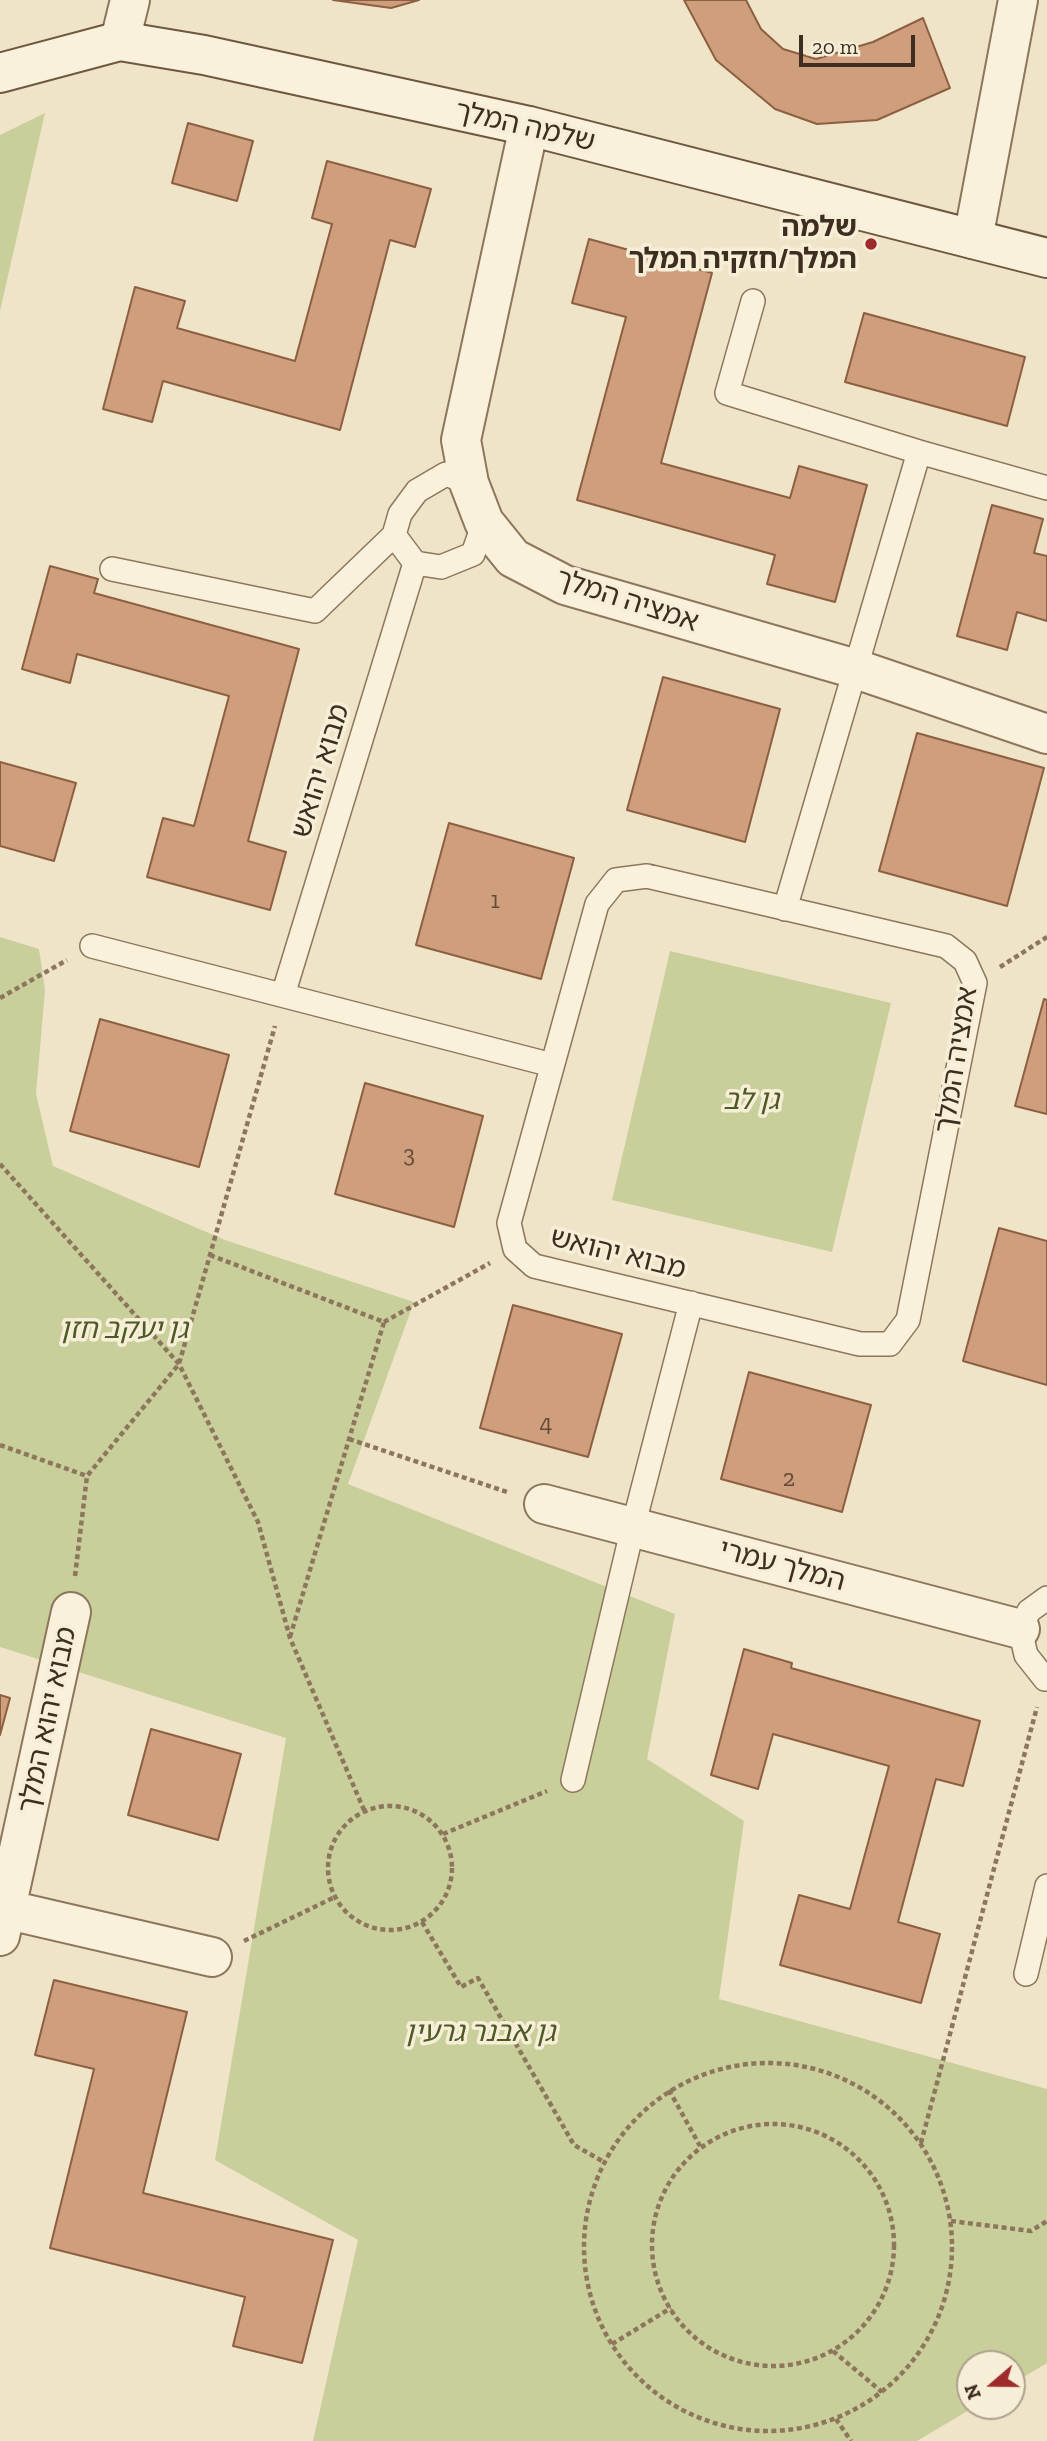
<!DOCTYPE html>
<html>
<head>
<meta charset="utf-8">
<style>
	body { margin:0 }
	#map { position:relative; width:1047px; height:2441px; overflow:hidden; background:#f0e4c8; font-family:"Zilla Slab",serif }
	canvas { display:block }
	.north { position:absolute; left:956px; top:2350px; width:70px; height:70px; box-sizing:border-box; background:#f7eed8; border:2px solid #ada18e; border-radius:50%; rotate:250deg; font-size:19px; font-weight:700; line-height:28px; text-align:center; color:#3d2e20 }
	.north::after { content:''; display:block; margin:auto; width:24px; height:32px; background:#9e2a2b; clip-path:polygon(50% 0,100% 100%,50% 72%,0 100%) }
	.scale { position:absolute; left:799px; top:35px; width:116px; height:32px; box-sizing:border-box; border:4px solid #3d2e20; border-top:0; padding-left:9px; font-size:21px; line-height:24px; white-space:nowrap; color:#3d2e20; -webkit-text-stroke:5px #f7eed8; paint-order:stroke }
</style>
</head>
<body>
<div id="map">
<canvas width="1047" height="2441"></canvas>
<div class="north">N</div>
<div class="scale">20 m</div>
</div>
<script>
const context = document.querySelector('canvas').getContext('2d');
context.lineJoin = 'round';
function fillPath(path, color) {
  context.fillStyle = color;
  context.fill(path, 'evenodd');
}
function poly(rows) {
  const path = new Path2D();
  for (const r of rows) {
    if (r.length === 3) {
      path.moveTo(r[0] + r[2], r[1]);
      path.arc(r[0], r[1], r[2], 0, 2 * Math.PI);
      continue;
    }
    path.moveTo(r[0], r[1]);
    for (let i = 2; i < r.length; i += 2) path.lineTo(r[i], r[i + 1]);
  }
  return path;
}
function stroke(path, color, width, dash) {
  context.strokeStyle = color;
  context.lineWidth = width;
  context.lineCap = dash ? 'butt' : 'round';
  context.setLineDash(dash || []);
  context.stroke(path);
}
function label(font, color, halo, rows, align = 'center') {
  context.font = font + ' "Zilla Slab","Noto Sans Hebrew",serif';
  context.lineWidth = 7;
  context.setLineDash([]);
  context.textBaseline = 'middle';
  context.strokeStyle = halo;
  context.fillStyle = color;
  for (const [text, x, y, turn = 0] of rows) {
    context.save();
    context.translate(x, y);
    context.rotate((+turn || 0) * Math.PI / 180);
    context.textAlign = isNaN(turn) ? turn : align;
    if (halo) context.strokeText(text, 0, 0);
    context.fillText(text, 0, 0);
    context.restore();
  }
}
const green = poly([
	[45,113,0,311,0,135],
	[0,937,39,949,45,990,36,1094,53,1166,225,1240,414,1302,348,1484,675,1614,647,1759,744,1821,719,1999,1047,2089,1047,2363,1012,2384,1012,2364,970,2364,970,2406,976,2406,917,2441,313,2441,358,2240,215,2160,286,1738,0,1647],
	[670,951,891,1003,832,1252,612,1200]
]);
const building = poly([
	[333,0,419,0,391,8,333,0],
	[684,0,746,0,761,29,783,49,816,59,873,42,923,18,950,88,877,120,817,124,775,109,716,60,684,0],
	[188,123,253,141,237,201,172,183,188,123],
	[327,161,431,189,415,247,390,240,340,430,163,381,152,422,103,409,135,287,185,301,177,328,295,361,332,224,312,218,327,161],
	[589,239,712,273,661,463,790,498,799,466,867,485,835,602,767,584,775,555,577,500,626,317,572,303,589,239],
	[864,313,1025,357,1007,426,845,382,864,313],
	[992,505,1043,519,1034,553,1047,556,1047,621,1017,612,1007,650,957,636,992,505],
	[50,566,98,579,94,593,299,649,248,841,286,852,270,910,147,877,163,818,194,826,229,696,77,654,70,683,22,669,50,566],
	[663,677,780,709,745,842,627,810,663,677],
	[917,733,1044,768,1007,906,879,871,917,733],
	[0,762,76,783,54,861,0,846,0,762],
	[449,823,574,858,541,979,416,945,449,823],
	[1044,999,1047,1000,1047,1114,1015,1106,1044,999],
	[100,1019,229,1055,199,1167,70,1131,100,1019],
	[365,1083,483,1116,454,1227,335,1194,365,1083],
	[999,1228,1047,1241,1047,1385,963,1361,999,1228],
	[513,1305,622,1334,588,1457,480,1428,513,1305],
	[749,1372,871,1405,842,1512,721,1479,749,1372],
	[744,1649,792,1663,791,1668,980,1721,963,1786,936,1779,898,1922,940,1934,921,2003,780,1965,799,1895,850,1909,889,1766,773,1734,758,1789,711,1775,744,1649],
	[0,1695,10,1698,0,1735,0,1695],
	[151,1729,241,1754,218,1840,128,1815,151,1729],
	[54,1980,187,2012,143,2193,333,2240,302,2363,233,2346,245,2297,50,2248,94,2069,35,2055,54,1980]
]);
const path = poly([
	[1000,967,1047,937],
	[0,998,67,960],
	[0,1164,179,1364,258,1522,290,1638,364,1810],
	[210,1255,384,1322,290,1637],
	[384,1322,490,1263],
	[349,1439,510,1493],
	[0,1445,87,1476],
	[75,1576,87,1476,179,1364,275,1026],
	[390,1868,62],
	[443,1834,547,1791],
	[422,1922,461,1987,478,1978,574,2145,604,2162],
	[244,1941,335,1897],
	[768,2247,184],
	[669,2090,700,2146],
	[773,2245,121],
	[921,2143,1037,1707],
	[951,2221,1031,2231,1047,2221],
	[612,2344,671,2308],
	[833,2351,882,2392],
	[836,2419,851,2441]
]);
const lane = poly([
	[753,301,727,393,919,452,1047,488],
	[469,483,446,474,417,491,400,514,394,535,415,563,441,567,473,554,484,522],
	[112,569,315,611,394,535],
	[647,876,946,946,965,961,975,983,908,1320,890,1344,860,1344,534,1266,515,1249,509,1223,597,904,616,880,647,876],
	[785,909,919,452],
	[92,946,552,1065],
	[283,995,415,563],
	[1047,1598,1029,1611,1020,1629,1026,1655,1045,1679,1047,1679],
	[573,1780,633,1527,691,1303],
	[1026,1974,1047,1886]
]);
const street = poly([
	[120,41,130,0],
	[529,126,461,440,469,483,484,522,513,558,565,585,856,669,1047,734],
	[973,239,1018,0],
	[544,1504,1020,1629],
	[0,1908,212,1957],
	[0,1936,71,1612]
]);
const secondary = poly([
	[0,73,120,41,204,55,529,126,1047,258]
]);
const markers = [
	[871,244,7,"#9e2a2b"]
];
const numberNames = [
	["1",495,901],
	["3",409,1155],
	["4",546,1424],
	["2",789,1479]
];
const streetNames = [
	["שלמה המלך",525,127,13],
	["אמציה המלך",627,601,18],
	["מבוא יהואש",321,771,-73],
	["אמציה המלך",957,1060,-81],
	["מבוא יהואש",618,1254,14],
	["המלך עמרי",782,1566,15],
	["מבוא יהוא המלך",48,1720,-78]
];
const poiNames = [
	["שלמה",857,228],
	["המלך/חזקיה המלך",857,260]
];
const parkNames = [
	["גן לב",751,1101],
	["גן יעקב חזן",124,1330],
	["גן אבנר גרעין",480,2033]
];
fillPath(green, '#c9cf9b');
fillPath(building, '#cf9f7d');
stroke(building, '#8d5f41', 2);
stroke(lane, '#8d765c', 26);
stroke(street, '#8d765c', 42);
stroke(secondary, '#6f573f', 42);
stroke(path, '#8d765c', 4.5, [5, 3.5]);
stroke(lane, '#faf1dc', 23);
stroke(street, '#faf1dc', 38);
stroke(secondary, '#faf1dc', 38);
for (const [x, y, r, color] of markers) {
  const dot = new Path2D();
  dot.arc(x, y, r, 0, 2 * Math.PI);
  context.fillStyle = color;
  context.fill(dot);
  stroke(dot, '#f7eed8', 2.5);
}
label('24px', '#624a37', null, numberNames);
label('28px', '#3d2e20', '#f7eed8', streetNames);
label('bold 28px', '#3d2e20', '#f7eed8', poiNames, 'right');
label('italic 28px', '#4d5a26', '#f7eed8', parkNames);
</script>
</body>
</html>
